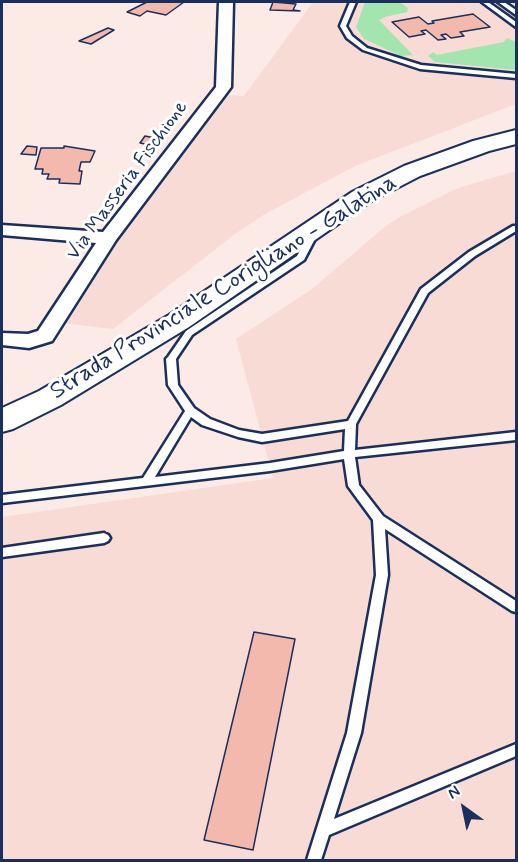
<!DOCTYPE html>
<html>
<head>
<meta charset="utf-8">
<style>
	body { margin:0 }
	#map { position:relative; width:518px; height:862px; overflow:hidden; background:#fbeae6; font-family:Mynerve,sans-serif }
	canvas { display:block }
	.frame { position:absolute; inset:0; border:3px solid #1b2f5e; pointer-events:none }
	.north { position:absolute; left:434px; top:778px; width:60px; height:60px; -webkit-text-stroke:4px #fff; paint-order:stroke; rotate:327deg; font-size:16px; font-weight:700; line-height:24px; text-align:center; color:#1b2f5e }
	.north::after { content:''; display:block; margin:auto; width:21px; height:27px; background:#1b2f5e; clip-path:polygon(50% 0,100% 100%,50% 72%,0 100%) }
</style>
</head>
<body>
<div id="map">
<canvas width="518" height="862"></canvas>
<div class="frame"></div>
<div class="north">N</div>
</div>
<script>
const context = document.querySelector('canvas').getContext('2d');
context.lineJoin = 'round';
function fillPath(path, color) {
  context.fillStyle = color;
  context.fill(path, 'evenodd');
}
function poly(rows) {
  const path = new Path2D();
  for (const r of rows) {
    path.moveTo(r[0], r[1]);
    for (let i = 2; i < r.length; i += 2) path.lineTo(r[i], r[i + 1]);
  }
  return path;
}
function stroke(path, color, width, dash) {
  context.strokeStyle = color;
  context.lineWidth = width;
  context.lineCap = dash ? 'butt' : 'round';
  context.setLineDash(dash || []);
  context.stroke(path);
}
function label(font, color, halo, rows, align = 'center') {
  context.font = font + ' Mynerve,sans-serif';
  context.lineWidth = 6;
  context.setLineDash([]);
  context.textBaseline = 'middle';
  context.strokeStyle = halo;
  context.fillStyle = color;
  for (const [text, x, y, turn = 0] of rows) {
    context.save();
    context.translate(x, y);
    context.rotate((+turn || 0) * Math.PI / 180);
    context.textAlign = isNaN(turn) ? turn : align;
    if (halo) context.strokeText(text, 0, 0);
    context.fillText(text, 0, 0);
    context.restore();
  }
}
const built = poly([
	[313,2,516,2,516,104,355,166,265,214,235,234,113,329,62,323,106,249,223,95,244,96],
	[516,171,516,860,2,860,2,517,273,478,236,339,312,289,386,226,400,217,458,188]
]);
const green = poly([
	[365,2,400,2,408,8,407,12,385,17,379,20,413,55,401,56,364,39,356,27],
	[507,38,516,42,516,70,435,62,428,56,433,52,437,55,504,42]
]);
const building = poly([
	[147,2,184,2,166,15,147,11,140,16,127,12,147,2],
	[273,2,296,4,293,10,300,11,270,10,273,2],
	[473,14,490,27,460,32,464,36,451,38,446,34,441,35,446,39,438,40,426,30,421,31,425,34,409,37,392,22,419,17,428,24,434,23,432,21,473,14],
	[108,28,114,30,91,44,79,41,108,28],
	[145,136,155,138,150,145,140,143,145,136],
	[27,146,37,147,36,155,21,154,27,146],
	[64,146,95,151,90,162,81,162,79,171,82,171,80,184,59,183,60,179,47,179,49,174,42,174,43,169,35,169,41,148,64,148,64,146],
	[254,632,295,639,253,850,204,840,254,632]
]);
const service = poly([
	[350,2,356,2,346,26,352,36,367,48,421,65,516,74,516,78,420,69,363,50,347,38,340,26,350,2],
	[482,2,488,2,516,22,516,27,482,2],
	[498,2,504,2,516,10,516,15,498,2],
	[513,226,516,226,516,231,475,256,428,293,356,424,355,450,516,432,516,440,355,457,359,485,383,516,516,601,516,612,512,611,385,529,388,575,361,733,334,819,516,744,516,756,329,835,321,860,307,860,347,733,376,575,373,520,348,486,344,459,270,471,2,503,2,495,143,478,185,411,168,385,166,359,168,357,186,331,297,256,310,233,314,230,318,233,304,260,192,335,176,359,178,385,194,408,210,419,239,430,262,434,348,421,421,289,469,252,513,226],
	[191,417,202,425,238,437,262,442,345,429,344,451,270,463,155,477,191,417],
	[104,533,108,535,110,538,108,541,104,543,2,557,2,548,104,533]
]);
const minor = poly([
	[219,2,233,2,231,87,116,240,52,341,29,348,2,345,2,333,28,334,38,331,96,243,2,235,2,225,103,232,216,87,219,2]
]);
const secondary = poly([
	[516,130,516,144,489,151,420,176,370,202,189,327,61,405,13,429,2,432,2,408,39,391,169,315,352,192,404,166,473,141,516,130]
]);
const farStreetnames = [
	["Via Masseria Fischione",128,181,-54]
];
const streetNames = [
	["Strada Provinciale Corigliano - Galatina",224,288,-32]
];
fillPath(built, '#f9dbd5');
fillPath(green, '#a3e5af');
fillPath(building, '#f3b9ac');
stroke(building, '#1b2f5e', 1.5);
stroke(service, '#1b2f5e', 5);
stroke(minor, '#1b2f5e', 5);
stroke(secondary, '#1b2f5e', 4);
fillPath(service, '#fff');
fillPath(minor, '#fff');
fillPath(secondary, '#fff');
label('20px', '#1b2f5e', '#fff', farStreetnames);
label('24px', '#1b2f5e', '#fff', streetNames);
</script>
</body>
</html>
